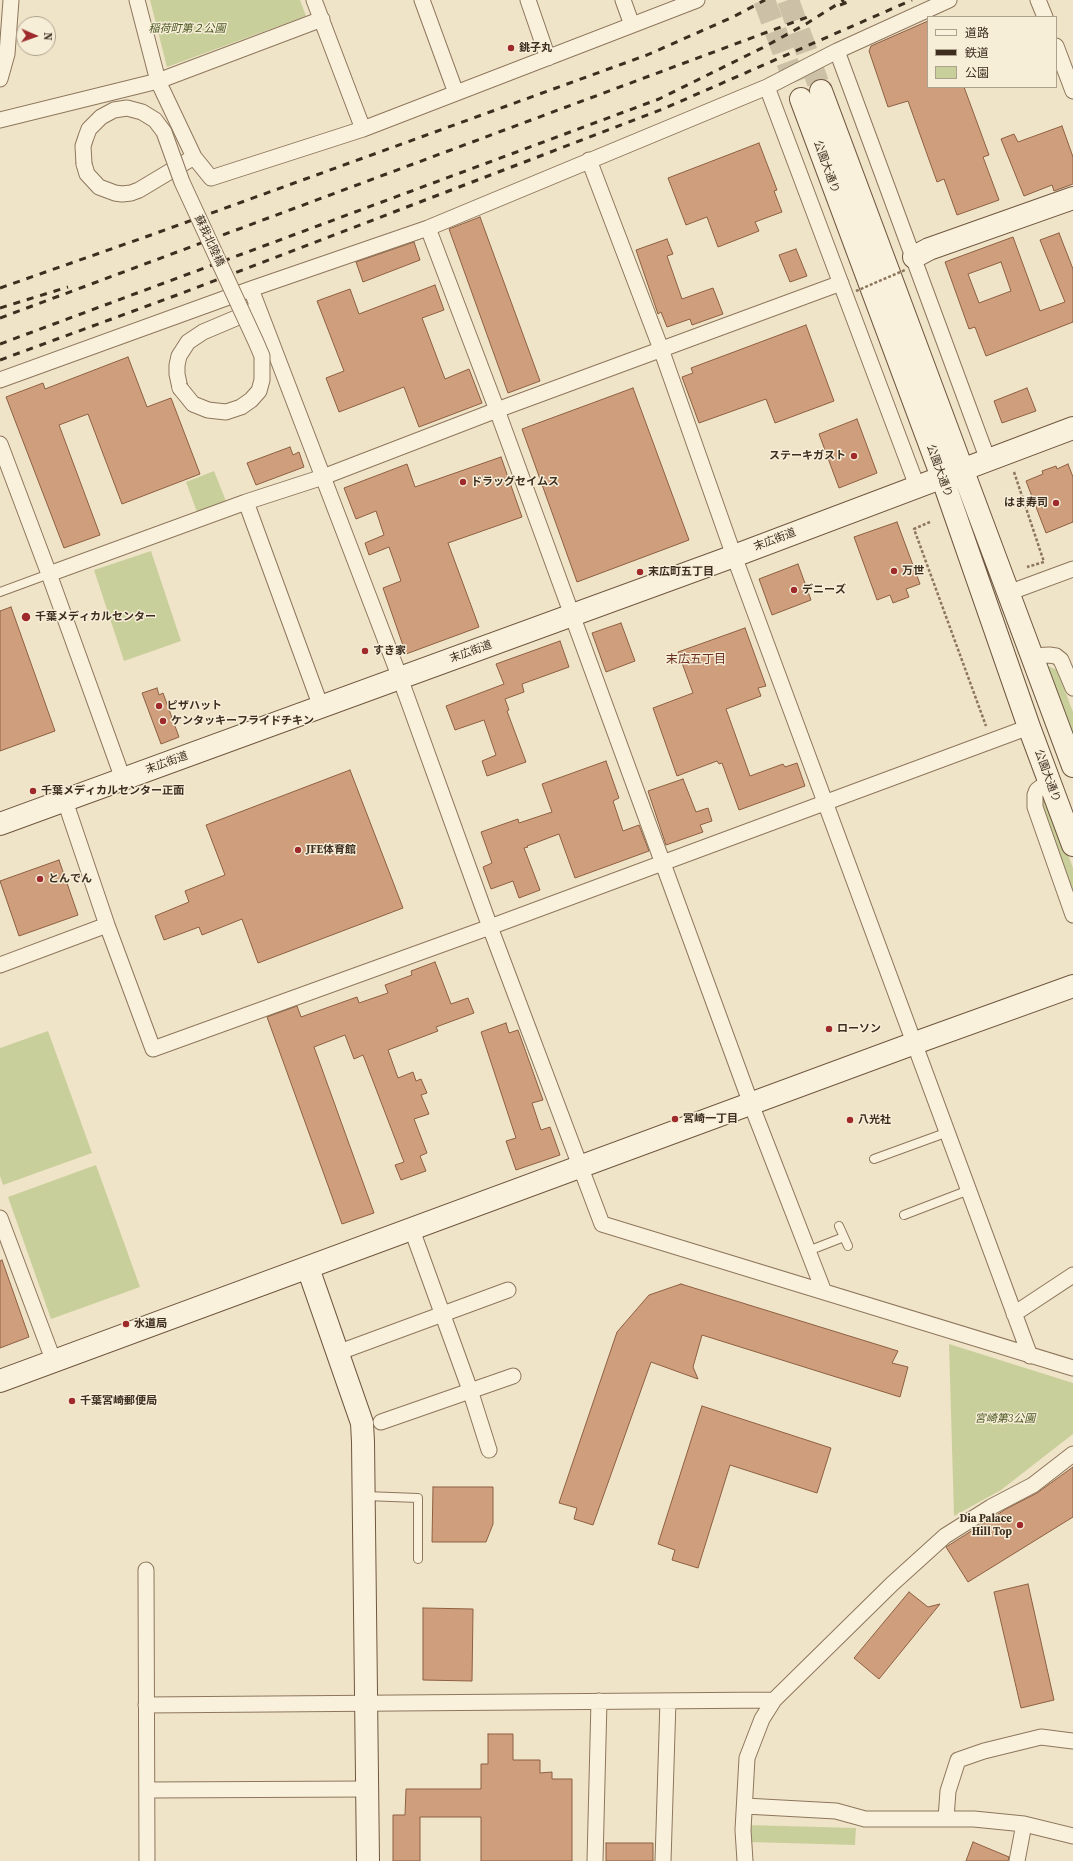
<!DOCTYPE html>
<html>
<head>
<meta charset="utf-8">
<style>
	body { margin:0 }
	#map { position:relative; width:1073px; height:1861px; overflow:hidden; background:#f0e4c8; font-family:"Source Serif 4","Noto Sans JP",serif }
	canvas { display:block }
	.legend { position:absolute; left:927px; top:16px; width:130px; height:72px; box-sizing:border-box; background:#f7eed8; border:1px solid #ada18e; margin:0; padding:5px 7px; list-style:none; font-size:12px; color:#3d2e20 }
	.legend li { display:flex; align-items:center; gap:8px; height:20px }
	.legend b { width:20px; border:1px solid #ada18e }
	.north { position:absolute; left:16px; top:16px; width:40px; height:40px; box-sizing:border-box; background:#f7eed8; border:1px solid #ada18e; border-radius:50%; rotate:92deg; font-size:11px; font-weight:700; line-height:16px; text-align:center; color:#3d2e20 }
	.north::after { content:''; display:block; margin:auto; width:14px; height:18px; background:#9e2a2b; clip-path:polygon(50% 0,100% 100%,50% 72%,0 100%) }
</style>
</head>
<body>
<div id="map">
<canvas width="1073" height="1861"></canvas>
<ul class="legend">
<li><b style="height:5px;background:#faf1dc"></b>道路</li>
<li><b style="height:5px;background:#3d2e20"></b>鉄道</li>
<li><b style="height:11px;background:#c9cf9b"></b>公園</li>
</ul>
<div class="north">N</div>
</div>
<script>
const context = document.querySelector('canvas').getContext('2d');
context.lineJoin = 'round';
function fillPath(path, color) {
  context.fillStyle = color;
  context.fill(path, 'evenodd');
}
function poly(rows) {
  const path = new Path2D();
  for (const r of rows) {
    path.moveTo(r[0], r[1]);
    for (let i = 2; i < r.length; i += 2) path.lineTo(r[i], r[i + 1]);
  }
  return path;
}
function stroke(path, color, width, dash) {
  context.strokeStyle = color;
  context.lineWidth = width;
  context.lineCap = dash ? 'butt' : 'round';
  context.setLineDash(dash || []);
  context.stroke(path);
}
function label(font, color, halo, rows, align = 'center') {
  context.font = font + ' "Source Serif 4","Noto Sans JP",serif';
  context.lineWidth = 3;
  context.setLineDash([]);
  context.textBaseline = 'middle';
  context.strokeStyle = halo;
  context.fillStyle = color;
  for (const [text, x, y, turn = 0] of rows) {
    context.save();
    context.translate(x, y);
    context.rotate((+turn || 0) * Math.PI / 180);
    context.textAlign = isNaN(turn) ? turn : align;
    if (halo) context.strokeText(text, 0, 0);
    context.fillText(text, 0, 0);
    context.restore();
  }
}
const green = poly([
	[150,0,300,0,306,16,167,67],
	[214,471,226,501,197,512,186,482],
	[151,551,181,641,124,661,94,570],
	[1045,665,1057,670,1073,712,1073,740],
	[1045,792,1073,868,1073,890,1039,800],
	[48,1031,92,1153,3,1185,0,1176,0,1048],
	[96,1165,140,1287,51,1319,8,1197],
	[949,1344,1073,1383,1073,1434,1001,1490,954,1516],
	[748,1825,856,1828,855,1845,747,1842]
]);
const building = poly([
	[928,21,928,87,964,87,989,155,983,157,999,200,957,215,944,179,937,182,908,101,888,107,869,51,871,46,928,21],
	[1062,126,1073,157,1073,184,1054,191,1052,185,1024,196,1001,139,1014,134,1018,142,1062,126],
	[759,143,777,190,774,191,782,212,755,222,759,231,718,247,707,217,686,225,668,178,759,143],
	[480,217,540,381,508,393,449,229,480,217],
	[1059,233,1073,269,1073,322,986,356,975,327,969,329,945,262,1013,237,1040,311,1065,302,1040,240,1059,233],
	[1001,262,1011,291,979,303,968,274,1001,262],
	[667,239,673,254,667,256,682,299,713,288,723,314,692,325,690,319,667,327,661,312,658,314,636,250,667,239],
	[414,242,420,260,363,282,356,262,414,242],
	[796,249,807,276,790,282,779,255,796,249],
	[435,285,444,310,422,318,445,379,469,369,482,403,419,427,404,387,339,412,326,378,344,371,317,301,350,289,359,314,435,285],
	[806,325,834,401,775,423,766,399,699,423,682,377,693,373,691,368,806,325],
	[128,357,147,407,171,398,200,474,122,504,88,414,59,425,100,535,64,548,6,397,43,383,45,389,128,357],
	[633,388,689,540,577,582,522,429,633,388],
	[1027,388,1036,411,1002,423,994,401,1027,388],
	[857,419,877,473,839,488,819,434,857,419],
	[290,447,293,455,299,452,304,467,256,485,247,463,290,447],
	[501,457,522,517,448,543,479,627,406,654,383,588,401,581,389,547,369,555,365,543,384,535,376,511,356,519,344,488,407,464,415,487,501,457],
	[1068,464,1073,477,1073,522,1046,533,1026,481,1043,474,1042,471,1056,466,1057,469,1068,464],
	[897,522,920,584,906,589,909,597,893,603,890,595,877,600,854,537,897,522],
	[798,564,811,600,772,615,759,579,798,564],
	[11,607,55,731,0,751,0,611,11,607],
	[621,623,635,661,606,672,592,633,621,623],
	[745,628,766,686,758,688,761,696,726,709,750,776,783,764,785,767,797,763,805,786,739,810,722,763,719,764,717,761,677,776,653,708,693,693,678,652,745,628],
	[560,641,569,667,522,684,524,692,505,699,509,710,507,711,526,762,487,776,482,761,496,755,484,720,455,730,446,706,504,684,496,664,560,641],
	[157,688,159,695,163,693,179,737,161,744,142,693,157,688],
	[606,761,619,798,613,801,623,831,639,825,649,851,575,878,559,834,527,846,528,847,524,848,540,890,519,898,513,881,491,889,483,867,492,863,481,832,518,819,519,823,552,812,542,784,606,761],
	[350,770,403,908,258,963,242,919,202,935,199,927,164,940,155,916,189,902,185,891,225,875,206,825,350,770],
	[683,779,696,812,708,808,712,821,700,825,703,832,666,845,648,791,683,779],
	[59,860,78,915,19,936,0,881,59,860],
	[435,962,451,1004,468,998,474,1013,436,1027,438,1031,388,1050,398,1078,413,1072,416,1081,421,1079,427,1093,421,1095,429,1114,414,1119,427,1153,420,1156,426,1171,401,1180,395,1165,404,1162,363,1055,354,1059,345,1035,314,1047,374,1213,342,1224,267,1017,297,1006,301,1017,357,997,359,1003,388,993,385,985,412,975,411,971,435,962],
	[506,1023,509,1033,518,1030,543,1100,532,1103,541,1130,550,1127,560,1155,516,1170,506,1141,516,1138,481,1032,506,1023],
	[2,1260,29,1337,0,1348,0,1261,2,1260],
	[681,1284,898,1351,892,1363,908,1367,900,1397,702,1335,693,1367,698,1379,651,1362,593,1525,574,1519,577,1508,559,1503,617,1332,649,1295,681,1284],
	[702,1406,831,1448,817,1493,730,1465,698,1568,672,1560,675,1550,658,1544,702,1406],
	[1073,1467,1073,1517,968,1582,946,1547,1006,1509,1037,1493,1073,1467],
	[433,1487,493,1487,493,1524,486,1542,432,1542,433,1487],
	[1028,1584,1054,1700,1021,1708,994,1592,1028,1584],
	[909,1592,928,1607,940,1604,879,1679,854,1658,909,1592],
	[423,1608,473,1609,472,1681,423,1680,423,1608],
	[488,1734,513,1734,513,1760,540,1760,540,1773,552,1772,552,1779,572,1779,572,1861,481,1861,481,1817,420,1817,420,1861,393,1861,393,1815,405,1815,406,1789,481,1789,481,1764,488,1764,488,1734],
	[973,1842,1009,1857,1008,1861,966,1861,973,1842],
	[606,1843,653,1843,653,1861,606,1861,606,1843]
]);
const secondaryTunnel = poly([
	[764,0,801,99],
	[788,0,821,91]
]);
const path = poly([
	[1014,472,1044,562,1027,567],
	[930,522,914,529,986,726]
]);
const lane = poly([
	[0,592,49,574],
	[874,1159,948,1132],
	[904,1215,969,1190],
	[839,1226,848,1246],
	[808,1251,844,1237],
	[365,1496,418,1498,418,1559]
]);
const street = poly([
	[137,0,158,81,194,157,211,178,363,129,697,0],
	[314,0,363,129],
	[422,0,456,93],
	[528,0,548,58],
	[623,0,632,25],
	[1038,0,1045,17],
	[1056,46,1073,91],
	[837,51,988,460],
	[0,79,7,54,11,0],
	[767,87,917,486],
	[0,120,158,81,322,19],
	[589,160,661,349,734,556,1030,1356],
	[84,164,87,174,99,187,115,193,122,194,131,193,139,190,194,157],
	[428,228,497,410,751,1104,824,1292],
	[251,289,400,678,490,927,602,1224,1073,1368],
	[0,380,251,289,428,228,767,87,837,51,949,0],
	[180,388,177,374,177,365,179,356,188,342,203,332,255,310],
	[0,444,49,574,123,779],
	[246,502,321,707],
	[49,574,246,502,323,477,497,410,841,283],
	[1008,593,1073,569],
	[1031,656,1049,655,1056,656,1061,660,1073,688],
	[1049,781,1037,790,1035,795,1035,807,1073,915],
	[65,801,107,925,153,1049,490,927,1029,727],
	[0,965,107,925],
	[0,1218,54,1362],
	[412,1230,470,1390,489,1450],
	[1014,1314,1073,1275],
	[337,1353,508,1290],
	[381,1422,513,1376],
	[146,1570,147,1861],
	[146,1705,774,1700],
	[147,1790,368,1789],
	[745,1806,836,1811,865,1819,974,1819,1024,1824,1073,1836],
	[946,1818,948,1791,958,1760,984,1751,1041,1737,1073,1741],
	[595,1861,599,1701],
	[663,1861,668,1701],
	[745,1861,743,1830,747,1758,762,1719,774,1700,892,1584,945,1536,991,1507,1033,1485,1073,1454],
	[1017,1861,1024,1824]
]);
const secondary = poly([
	[821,91,1073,766],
	[801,99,942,477,1029,727,1073,845],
	[914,257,929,249,1073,198],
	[0,824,734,556,1073,428],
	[308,1268,362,1423,363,1442,368,1861],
	[0,1381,915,1043,1073,986]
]);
const rail = poly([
	[840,5,853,0],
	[0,288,151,235,647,55,733,17,765,0],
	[0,308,68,287],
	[0,318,813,15],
	[0,344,659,99,766,46,806,24,844,0],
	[0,360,177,295,663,109,912,0]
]);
const pathBridge = poly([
	[856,291,905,270]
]);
const streetBridge = poly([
	[84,164,83,146,86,137,89,129,101,117,114,110,127,108,142,112,155,120,164,132,182,182,256,342,262,356,262,380,259,391,251,400,241,407,226,412,208,410,193,404,180,388]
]);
const markers = [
	[511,48,4,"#9e2a2b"],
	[854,456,4,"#9e2a2b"],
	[463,482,4,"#9e2a2b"],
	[1056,503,4,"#9e2a2b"],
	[894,571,4,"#9e2a2b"],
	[640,572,4,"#9e2a2b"],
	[794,590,4,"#9e2a2b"],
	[26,617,5,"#9e2a2b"],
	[365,651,4,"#9e2a2b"],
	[159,706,4,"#9e2a2b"],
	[163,721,4,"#9e2a2b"],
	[33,791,4,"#9e2a2b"],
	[298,850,4,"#9e2a2b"],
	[40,879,4,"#9e2a2b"],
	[829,1029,4,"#9e2a2b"],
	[675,1119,4,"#9e2a2b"],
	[850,1120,4,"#9e2a2b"],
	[126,1324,4,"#9e2a2b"],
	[72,1401,4,"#9e2a2b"],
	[1020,1525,4,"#9e2a2b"]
];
const parkNames = [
	["稲荷町第２公園",187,29],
	["宮崎第3公園",1005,1419]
];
const poiNames = [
	["銚子丸",519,48],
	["ステーキガスト",846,456,"right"],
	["ドラッグセイムス",471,482],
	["はま寿司",1048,503,"right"],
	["万世",902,571],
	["末広町五丁目",648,572],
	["デニーズ",802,590],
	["千葉メディカルセンター",35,617],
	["すき家",373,651],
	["ピザハット",167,706],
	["ケンタッキーフライドチキン",171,721],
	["千葉メディカルセンター正面",41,791],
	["JFE体育館",306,850],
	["とんでん",48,879],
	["ローソン",837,1029],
	["宮崎一丁目",683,1119],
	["八光社",858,1120],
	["水道局",134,1324],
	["千葉宮崎郵便局",80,1401],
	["Dia Palace",1012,1519,"right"],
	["Hill Top",1012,1532,"right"]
];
const streetNames = [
	["公園大通り",826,167,70],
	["蘇我北陸橋",209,241,65],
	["公園大通り",939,471,70],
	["末広街道",775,540,-21],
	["末広街道",471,652,-20],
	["末広街道",167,763,-20],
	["公園大通り",1047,776,70]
];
const neighbourhoodNames = [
	["末広五丁目",696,660]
];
fillPath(green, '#c9cf9b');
fillPath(building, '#cf9f7d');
stroke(building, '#8d5f41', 1);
stroke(secondaryTunnel, '#ccc0a6', 22, [22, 11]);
stroke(lane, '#8d765c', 10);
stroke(street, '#8d765c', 17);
stroke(secondary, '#6f573f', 24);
stroke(path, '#8d765c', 2.5, [3, 2]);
stroke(lane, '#faf1dc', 8);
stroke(street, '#faf1dc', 15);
stroke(secondary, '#faf1dc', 22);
stroke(rail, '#3d2e20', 3, [7, 7]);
stroke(streetBridge, '#8d765c', 17, []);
stroke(pathBridge, '#8d765c', 2.5, [3, 2]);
stroke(streetBridge, '#faf1dc', 15);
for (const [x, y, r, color] of markers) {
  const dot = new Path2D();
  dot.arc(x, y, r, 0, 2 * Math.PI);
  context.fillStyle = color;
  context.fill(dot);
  stroke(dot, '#f7eed8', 1.5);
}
label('italic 11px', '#4d5a26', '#f7eed8', parkNames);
label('bold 11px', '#3d2e20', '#f7eed8', poiNames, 'left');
label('11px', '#3d2e20', '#f7eed8', streetNames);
label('12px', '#6b2e1e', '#f7eed8', neighbourhoodNames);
</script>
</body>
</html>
